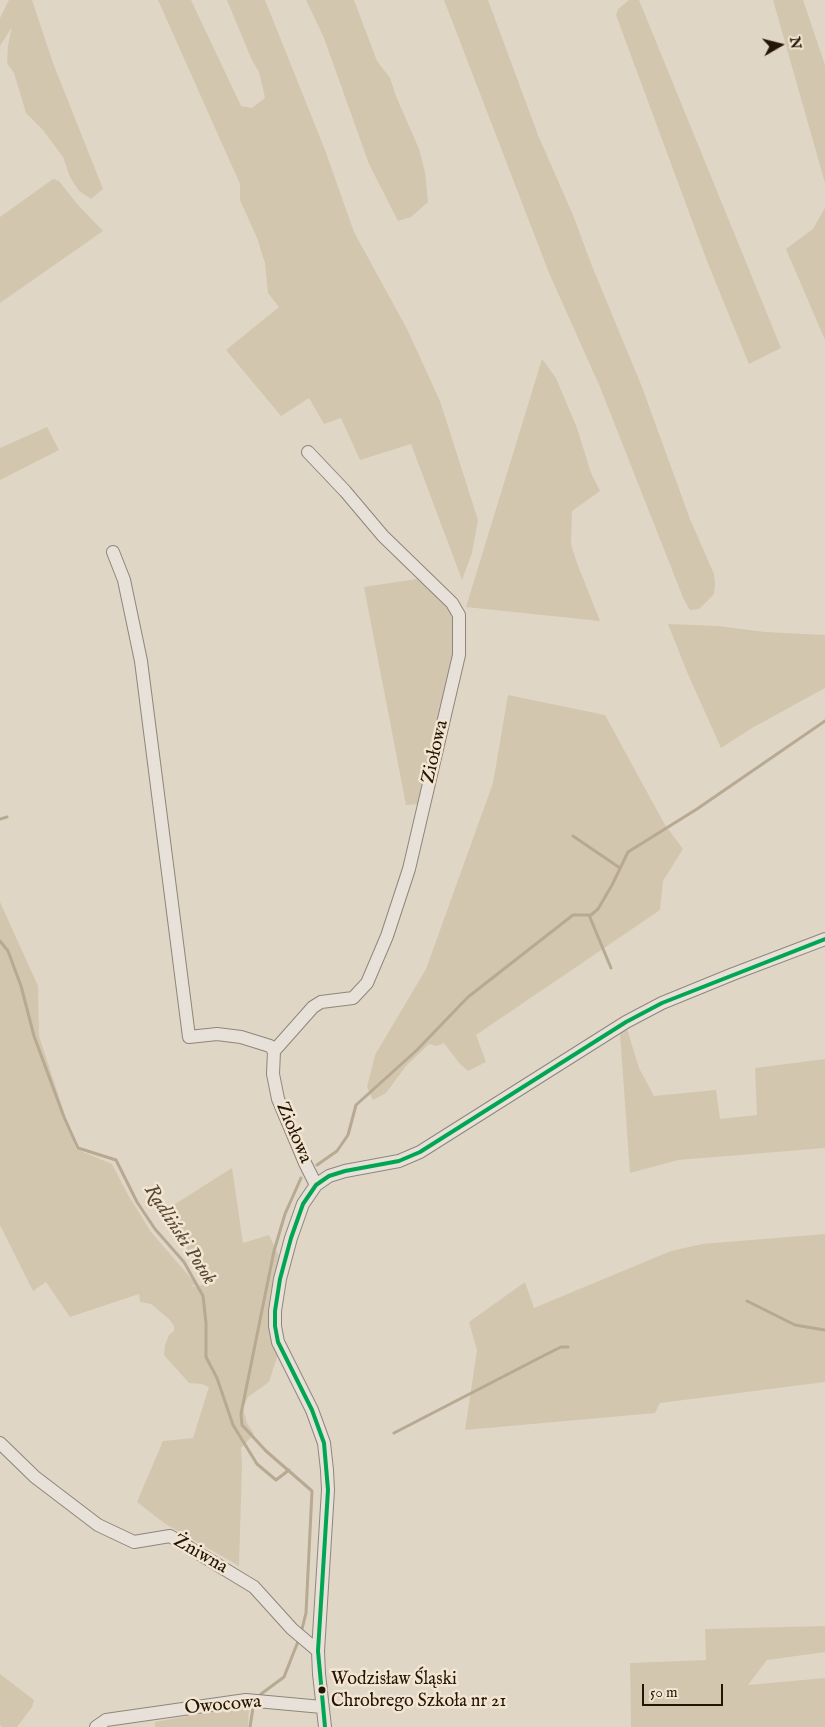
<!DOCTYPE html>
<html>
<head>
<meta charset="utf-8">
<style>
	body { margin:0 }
	#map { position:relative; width:825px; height:1727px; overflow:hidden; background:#e0d6c5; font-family:"IM FELL English",serif }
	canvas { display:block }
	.north { position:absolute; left:755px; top:20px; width:50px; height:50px; -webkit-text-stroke:4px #f2e6d2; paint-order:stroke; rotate:82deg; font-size:14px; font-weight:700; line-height:20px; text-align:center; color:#241504 }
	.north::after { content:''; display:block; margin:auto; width:18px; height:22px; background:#241504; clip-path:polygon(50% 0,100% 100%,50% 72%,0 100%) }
	.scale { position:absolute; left:642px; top:1684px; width:81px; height:22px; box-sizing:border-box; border:2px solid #241504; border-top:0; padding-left:6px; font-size:15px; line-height:18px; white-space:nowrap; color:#241504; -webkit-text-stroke:4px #f2e6d2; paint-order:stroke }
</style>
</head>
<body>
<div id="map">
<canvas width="825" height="1727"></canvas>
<div class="north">N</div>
<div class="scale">50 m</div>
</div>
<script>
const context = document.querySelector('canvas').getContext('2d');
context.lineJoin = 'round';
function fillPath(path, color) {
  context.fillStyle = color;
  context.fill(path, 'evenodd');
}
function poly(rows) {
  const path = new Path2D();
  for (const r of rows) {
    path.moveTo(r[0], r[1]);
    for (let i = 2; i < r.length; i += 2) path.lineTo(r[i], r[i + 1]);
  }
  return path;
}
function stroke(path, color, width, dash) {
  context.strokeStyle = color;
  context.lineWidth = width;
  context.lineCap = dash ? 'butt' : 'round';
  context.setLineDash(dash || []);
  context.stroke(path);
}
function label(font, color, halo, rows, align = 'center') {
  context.font = font + ' "IM FELL English",serif';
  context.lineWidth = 5;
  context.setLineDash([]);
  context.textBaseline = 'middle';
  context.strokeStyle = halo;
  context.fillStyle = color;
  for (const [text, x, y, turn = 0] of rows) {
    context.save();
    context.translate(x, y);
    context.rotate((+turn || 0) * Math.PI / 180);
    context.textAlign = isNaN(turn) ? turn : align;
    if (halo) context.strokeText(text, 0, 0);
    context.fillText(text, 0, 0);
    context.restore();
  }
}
const green = poly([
	[9,0,32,0,53,63,103,189,91,199,79,191,70,177,63,157,43,130,26,113,14,73,7,63,8,45,12,27,0,46,0,18],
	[158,0,191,0,241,106,252,108,265,98,264,93,259,72,251,58,227,0,265,0,325,150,354,232,407,329,440,401,478,520,472,553,462,580,411,444,360,460,341,418,324,424,309,398,281,416,226,350,279,307,268,293,265,263,257,238,240,200,240,184],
	[306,0,354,0,377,61,390,78,396,96,419,149,425,172,428,202,411,217,398,221,369,164,324,38],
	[444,0,488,0,538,135,573,215,592,266,642,387,690,519,714,574,715,585,714,594,699,609,690,610,684,600,600,387,549,273],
	[629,0,639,0,781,348,749,364,707,261,616,15,618,9],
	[773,0,803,0,825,65,825,183],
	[53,179,59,181,78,205,103,231,0,303,0,217],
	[825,208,825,340,786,249,813,229],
	[542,359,556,378,577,428,591,473,600,491,572,511,571,544,577,563,600,621,466,607],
	[47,427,59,450,0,480,0,448],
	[423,578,454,615,453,655,421,804,406,805,364,587],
	[668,624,718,626,765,632,825,635,825,688,752,728,721,748,687,672],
	[508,695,605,715,665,825,683,849,663,881,660,910,476,1035,486,1062,468,1071,460,1064,444,1043,437,1046,429,1044,406,1066,386,1093,373,1100,367,1087,375,1055,426,969,493,783],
	[0,902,38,986,39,1036,76,1149,112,1164,127,1193,151,1232,196,1284,190,1287,208,1284,164,1211,232,1168,243,1243,269,1235,279,1256,269,1305,271,1338,278,1354,269,1382,248,1397,243,1408,247,1423,254,1434,241,1448,242,1465,239,1566,164,1523,137,1502,163,1441,193,1438,209,1387,202,1384,189,1383,164,1355,165,1345,169,1335,174,1331,174,1326,169,1319,151,1304,140,1302,139,1294,70,1317,46,1282,33,1291,0,1225],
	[627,1029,639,1068,654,1096,716,1090,720,1119,757,1115,755,1068,825,1059,825,1148,678,1160,630,1173,620,1034],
	[825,1234,825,1382,660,1403,655,1413,465,1430,477,1350,469,1322,525,1282,534,1308,671,1251,702,1244],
	[825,1626,825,1652,767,1660,748,1685,825,1678,825,1727,631,1727,630,1663,706,1660,705,1629],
	[0,1674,34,1700,32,1707,17,1727,2,1727,0,1725],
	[249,1705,248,1727,155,1727,155,1722]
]);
const stream = poly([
	[0,819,7,817],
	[573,836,620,868],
	[589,915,611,968],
	[0,941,8,951,21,986,34,1036,64,1117,78,1148,116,1160,137,1202,155,1229,184,1262,203,1296,206,1323,206,1357,217,1378,233,1425,257,1464,276,1480,289,1470],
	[317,1165,337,1151,348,1135,356,1105,417,1050,468,997,573,915,591,915,598,909,612,885,628,852,697,809,825,721],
	[747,1301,795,1325,825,1330],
	[394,1433,543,1356,561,1347,568,1347],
	[301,1633,306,1613,312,1491,266,1451,242,1425,241,1414,274,1251,285,1214,301,1178],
	[259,1699,261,1694,284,1677,299,1639],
	[250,1727,253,1708,256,1704]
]);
const minor = poly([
	[113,552,124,580,141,661,189,1037,217,1034,241,1037,270,1046,274,1051,273,1074,278,1099,305,1163,316,1185],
	[274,1051,313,1007,321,1002,353,998,367,983,387,936,409,869,459,655,459,615,452,603,383,536,345,491,308,452],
	[0,1443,35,1477,98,1525,134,1542,170,1536,254,1587,292,1629,318,1651],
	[96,1727,106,1720,246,1700,322,1707],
	[325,1727,319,1674,318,1651,328,1490,327,1470,324,1443,312,1410,278,1342,275,1326,275,1311,280,1279,291,1238,303,1204,316,1185,329,1176,345,1171,399,1161,420,1152,626,1022,662,1003,733,974,825,939]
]);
const bus1 = poly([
	[325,1727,318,1651,328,1490,324,1443,312,1410,278,1342,275,1326,275,1311,280,1279,291,1238,303,1204,316,1185,329,1176,345,1171,399,1161,420,1152,626,1022,662,1003,825,939]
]);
const markers = [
	[322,1690,4.5,"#241504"]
];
const busNames = [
	["Wodzisław Śląski",331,1680],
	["Chrobrego Szkoła nr 21",331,1702]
];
const streetNames = [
	["Ziołowa",436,752,-77],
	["Ziołowa",293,1133,67],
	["Żniwna",200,1555,30],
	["Owocowa",223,1706,-5]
];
const waterNames = [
	["Radliński Potok",179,1235,57]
];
fillPath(green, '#d3c6ae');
stroke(stream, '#b8a992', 3);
stroke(minor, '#8e867b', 14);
stroke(minor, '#e7e1d9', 12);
stroke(bus1, '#00a651', 4);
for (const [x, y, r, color] of markers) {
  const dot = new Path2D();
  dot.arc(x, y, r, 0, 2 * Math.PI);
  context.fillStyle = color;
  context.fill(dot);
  stroke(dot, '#f2e6d2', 2);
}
label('18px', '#241504', '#f2e6d2', busNames, 'left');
label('19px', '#241504', '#f2e6d2', streetNames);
label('italic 20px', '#584934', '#f2e6d2', waterNames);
</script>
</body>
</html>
